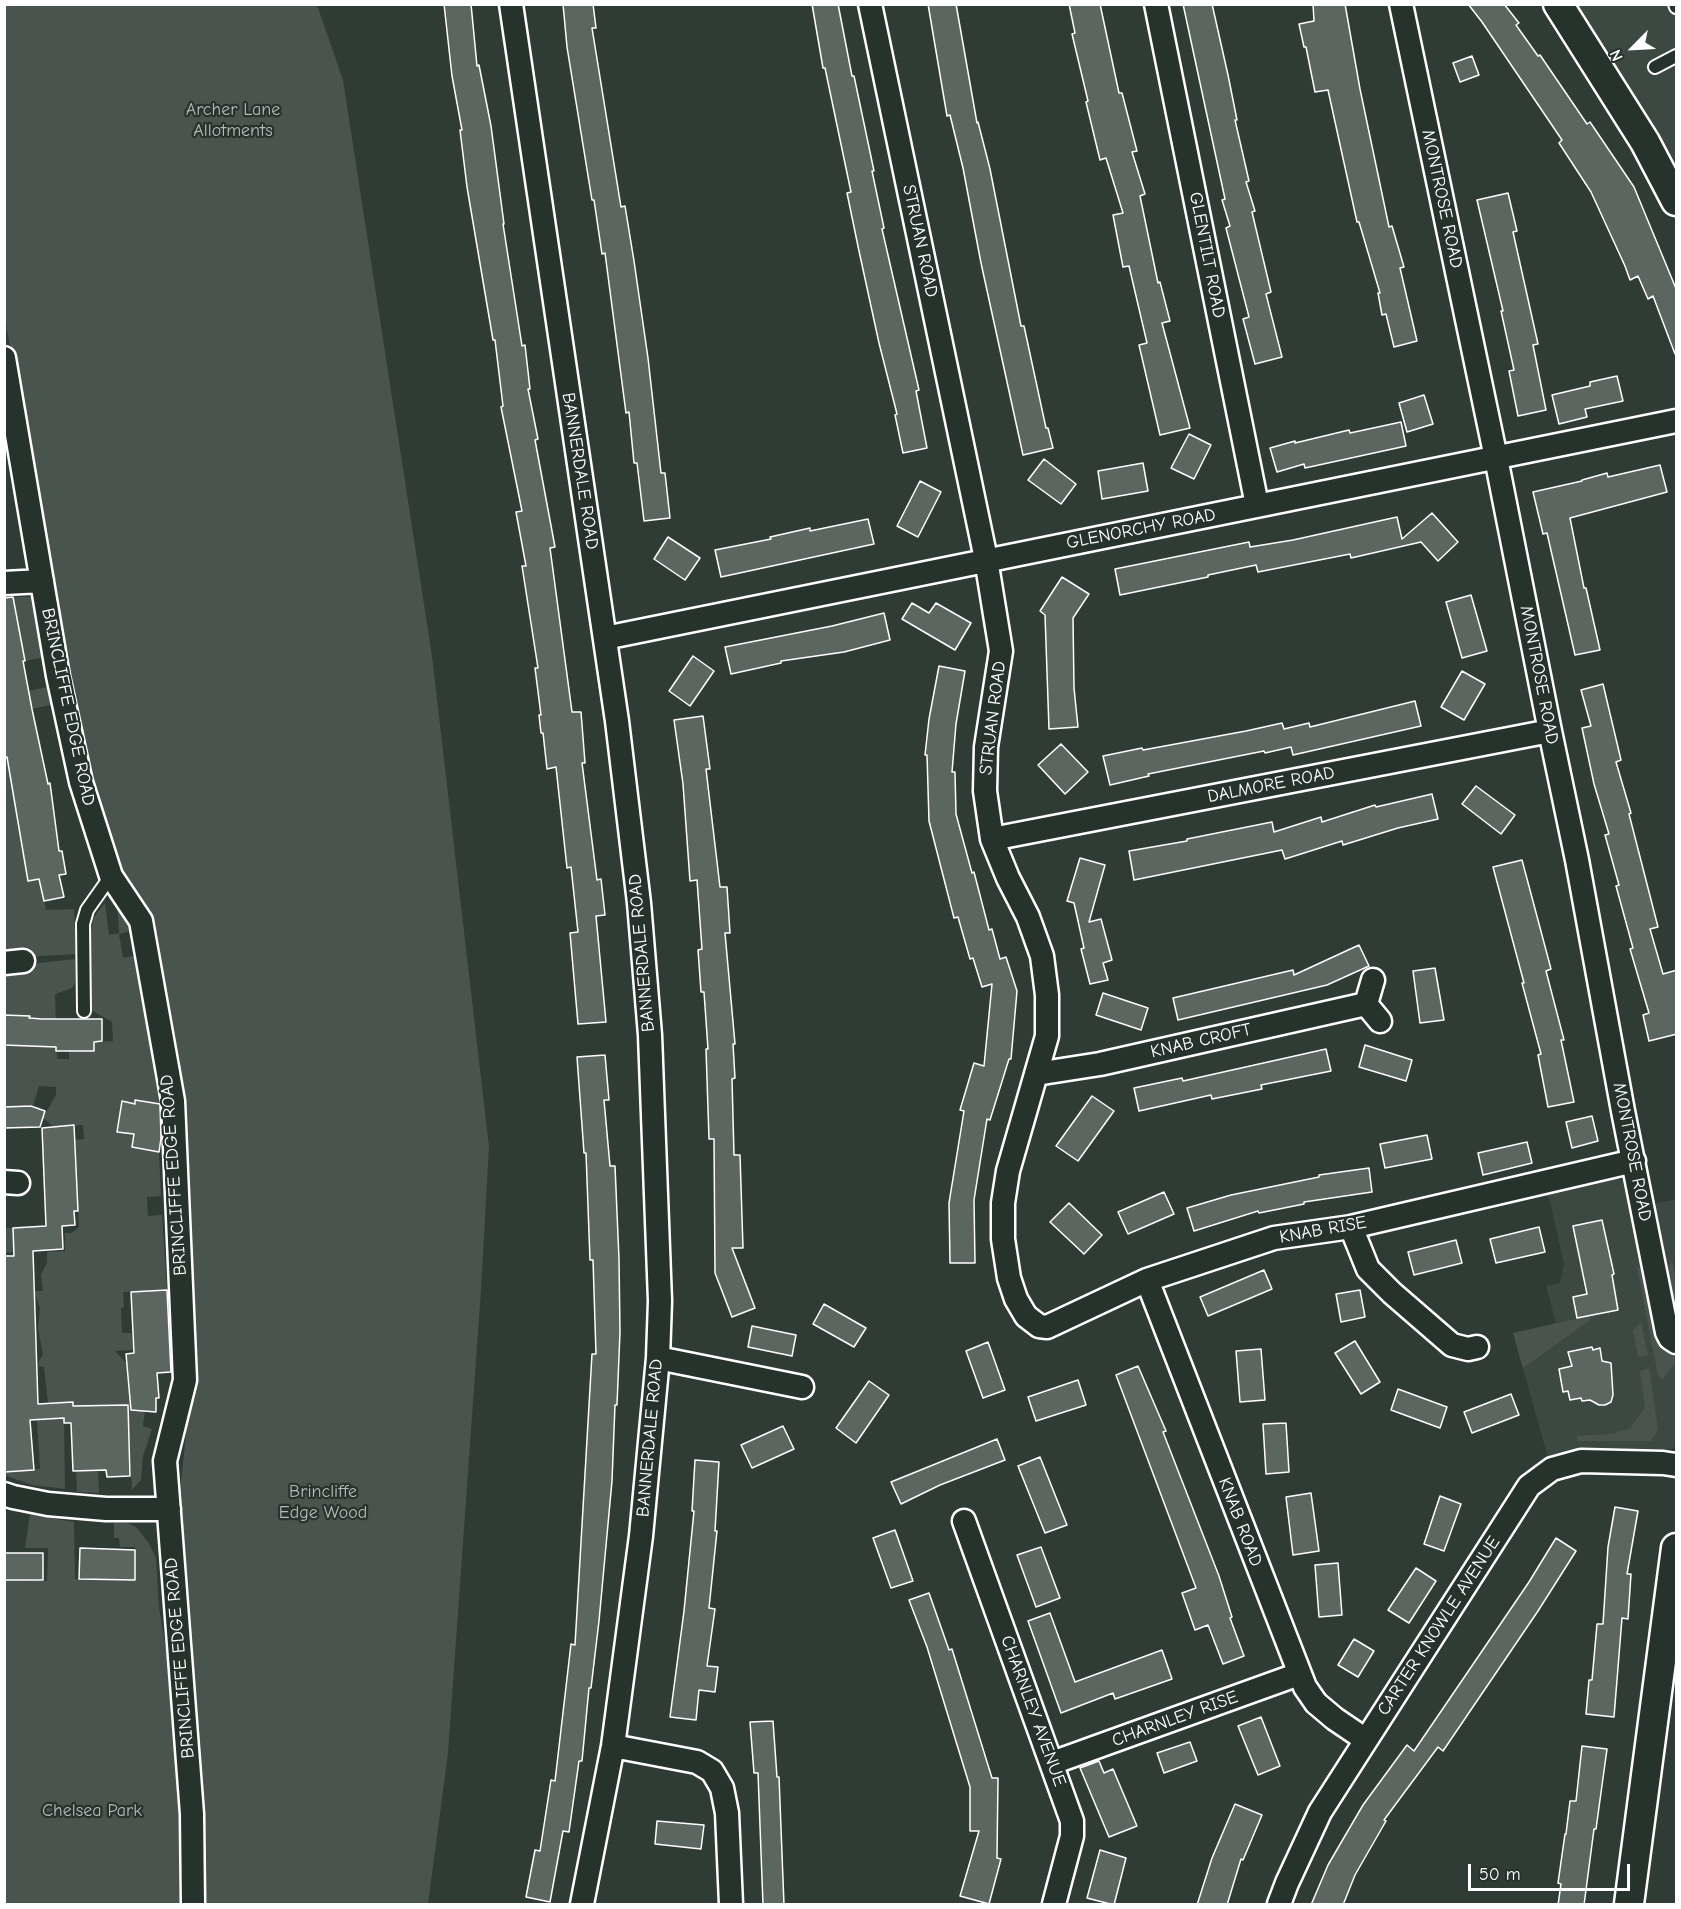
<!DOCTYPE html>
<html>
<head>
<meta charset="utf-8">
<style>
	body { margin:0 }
	#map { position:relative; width:1681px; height:1909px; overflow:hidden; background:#2f3b35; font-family:"Comic Neue",sans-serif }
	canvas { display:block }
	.frame { position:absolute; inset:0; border:6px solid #fff; pointer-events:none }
	.north { position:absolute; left:1603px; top:18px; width:60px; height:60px; -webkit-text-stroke:4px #26332d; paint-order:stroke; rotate:246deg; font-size:16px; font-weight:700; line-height:24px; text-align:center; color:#fff }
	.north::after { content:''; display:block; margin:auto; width:21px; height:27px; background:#fff; clip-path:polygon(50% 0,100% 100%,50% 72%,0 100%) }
	.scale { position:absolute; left:1468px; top:1864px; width:162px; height:27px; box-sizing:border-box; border:3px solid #fff; border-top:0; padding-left:8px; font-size:18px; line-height:21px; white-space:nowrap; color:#fff; -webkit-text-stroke:4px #26332d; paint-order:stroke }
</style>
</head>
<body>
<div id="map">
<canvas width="1681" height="1909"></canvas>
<div class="frame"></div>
<div class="north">N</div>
<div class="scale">50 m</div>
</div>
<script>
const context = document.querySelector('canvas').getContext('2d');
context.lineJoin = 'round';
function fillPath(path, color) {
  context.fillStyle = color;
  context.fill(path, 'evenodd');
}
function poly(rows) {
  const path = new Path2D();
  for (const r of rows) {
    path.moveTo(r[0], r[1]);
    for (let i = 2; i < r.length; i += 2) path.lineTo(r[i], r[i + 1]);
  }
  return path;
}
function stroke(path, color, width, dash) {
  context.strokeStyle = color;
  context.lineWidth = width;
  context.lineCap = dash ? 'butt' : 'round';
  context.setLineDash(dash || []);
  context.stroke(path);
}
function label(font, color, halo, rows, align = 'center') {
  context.font = font + ' "Comic Neue",sans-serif';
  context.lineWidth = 4.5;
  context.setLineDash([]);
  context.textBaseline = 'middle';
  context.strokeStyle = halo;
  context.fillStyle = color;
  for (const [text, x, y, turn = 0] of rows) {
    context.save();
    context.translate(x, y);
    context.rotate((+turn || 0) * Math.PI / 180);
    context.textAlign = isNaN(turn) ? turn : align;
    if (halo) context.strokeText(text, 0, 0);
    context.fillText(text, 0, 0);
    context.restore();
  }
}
const built = poly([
	[1568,5,1676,5,1676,178],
	[1611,1176,1623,1181,1629,1209,1676,1199,1676,1445,1673,1448,1655,1453,1579,1452,1548,1458,1513,1333,1556,1323,1546,1286,1560,1283,1564,1264,1550,1201,1548,1197,1543,1194]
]);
const green = poly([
	[4,5,317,5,343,80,432,656,489,1147,481,1290,448,1753,428,1904,205,1904,205,1818,179,1503,192,1375,181,1100,150,913,115,861,106,832,63,638,5,319],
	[4,597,33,597,45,657,25,661,16,615,5,617],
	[52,686,55,704,32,709,29,691],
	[8,758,28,880,39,879,46,910,74,909,76,954,5,958,4,759],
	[117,901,134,930,119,934,123,958,138,955,166,1105,136,1100,135,1104,122,1101,117,1131,134,1134,132,1147,159,1152,161,1196,147,1197,148,1216,162,1215,167,1290,123,1292,124,1307,121,1308,122,1333,131,1333,134,1350,115,1351,126,1363,127,1372,138,1371,145,1411,143,1426,152,1429,143,1456,141,1480,132,1490,129,1437,107,1406,97,1406,74,1423,74,1405,54,1403,55,1419,64,1418,65,1489,33,1485,9,1477,5,1475,5,1472,40,1469,36,1404,48,1403,44,1367,39,1366,39,1361,43,1355,38,1328,40,1308,34,1291,43,1291,41,1275,47,1263,47,1252,65,1251,65,1233,72,1233,79,1227,75,1140,84,1139,83,1125,54,1127,43,1118,56,1095,56,1087,39,1086,31,1112,6,1108,4,1102,5,1045,41,1046,42,1018,29,1018,29,1016,5,1015,4,967,75,959,75,982,72,988,55,994,57,1059,69,1059,69,1051,93,1051,94,1042,113,1041,112,1022,91,1010,89,1004,91,929,94,917,105,903,109,935,119,933],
	[5,1228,13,1228,14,1252,5,1253],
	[1672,1260,1676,1281,1676,1319,1666,1272],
	[1642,1267,1657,1336,1661,1344,1676,1358,1676,1362,1664,1378,1661,1379,1658,1375,1637,1268],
	[1590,1316,1590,1320,1523,1368,1513,1333],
	[1641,1322,1648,1355,1638,1357,1633,1331],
	[1649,1368,1658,1429,1651,1441,1577,1441,1577,1436,1613,1434,1630,1428,1645,1408,1640,1371],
	[98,1470,99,1493,77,1492,76,1471],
	[30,1514,74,1522,75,1579,135,1580,135,1547,120,1547,119,1538,114,1538,114,1523,127,1523,136,1527,148,1542,156,1558,159,1607,171,1680,181,1822,183,1904,5,1904,5,1580,47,1581,48,1548,25,1548]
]);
const building = poly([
	[444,4,471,4,477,66,479,65,491,126,504,224,503,224,522,346,525,345,530,389,528,389,538,439,535,440,555,547,550,548,572,712,581,712,585,763,582,763,597,880,601,879,605,915,596,916,606,1022,578,1024,570,933,578,932,571,867,567,868,556,767,547,769,543,733,541,733,539,715,541,715,535,668,538,668,522,566,526,566,516,512,522,511,501,407,503,406,495,340,493,340,467,187,460,130,462,130,452,76,444,4],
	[563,4,593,4,596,28,592,28,621,207,625,206,634,261,648,358,661,473,665,473,670,518,644,521,637,463,634,463,629,412,626,413,605,253,602,254,594,200,592,200,567,47,563,4],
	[812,4,838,4,852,76,854,76,874,171,872,171,884,228,882,229,919,390,916,391,927,448,903,453,895,415,897,414,879,343,859,251,847,193,851,192,825,68,823,68,812,4],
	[928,4,956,4,977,123,978,122,990,169,1021,326,1024,326,1046,428,1048,428,1053,448,1023,455,981,263,963,168,950,115,947,116,928,4],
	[1069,4,1100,4,1119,93,1122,93,1137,151,1132,152,1145,194,1140,196,1158,283,1160,282,1170,321,1162,323,1190,428,1160,435,1139,345,1147,343,1129,266,1123,267,1113,215,1123,213,1106,158,1100,160,1086,102,1088,101,1072,34,1075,33,1069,4],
	[1183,4,1212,4,1228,75,1237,120,1235,120,1249,181,1246,182,1255,211,1252,212,1271,292,1266,294,1282,357,1255,364,1243,319,1249,317,1226,228,1230,226,1222,200,1225,199,1183,4],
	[1313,4,1345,4,1360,89,1389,227,1392,226,1404,267,1400,268,1417,341,1394,347,1386,314,1382,315,1378,293,1380,293,1359,222,1357,222,1328,90,1315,92,1306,47,1304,47,1299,24,1314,21,1313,4],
	[1468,4,1504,4,1519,23,1516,25,1538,56,1540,55,1587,124,1590,122,1634,187,1677,291,1677,354,1675,354,1653,296,1648,299,1638,276,1630,280,1625,266,1591,192,1559,143,1562,140,1482,22,1468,4],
	[1472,56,1479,75,1460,82,1453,63,1472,56],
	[1508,193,1517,231,1513,232,1538,344,1533,345,1546,410,1518,416,1509,371,1514,370,1501,311,1503,311,1477,200,1508,193],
	[1617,376,1623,401,1585,409,1587,417,1559,424,1552,395,1590,386,1590,382,1617,376],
	[1424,395,1433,424,1407,432,1399,403,1424,395],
	[1401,422,1406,446,1305,468,1304,464,1277,472,1270,448,1295,441,1295,443,1349,430,1350,433,1401,422],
	[1189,434,1211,445,1194,479,1171,468,1189,434],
	[1044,459,1076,484,1061,504,1028,480,1044,459],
	[1143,463,1148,491,1102,499,1098,471,1143,463],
	[1660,465,1667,492,1570,518,1584,588,1586,588,1600,650,1575,655,1547,533,1543,534,1533,492,1582,481,1582,480,1607,473,1608,477,1660,465],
	[920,481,941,492,918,537,897,526,920,481],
	[1432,513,1458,542,1438,561,1421,542,1351,558,1350,554,1258,572,1256,565,1208,575,1208,577,1120,595,1115,569,1249,542,1250,547,1293,540,1397,517,1402,539,1432,513],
	[868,519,874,544,721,577,715,550,771,539,770,537,810,528,810,531,868,519],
	[668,537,700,558,685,580,654,559,668,537],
	[1062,577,1089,594,1073,618,1074,688,1078,727,1049,729,1045,615,1040,611,1062,577],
	[1471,595,1487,651,1462,658,1446,602,1471,595],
	[13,597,25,661,23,661,32,709,48,784,50,783,59,851,62,851,66,874,59,875,64,897,44,901,39,879,28,881,7,757,4,758,4,598,13,597],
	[912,603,929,613,936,603,971,623,955,650,902,619,912,603],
	[884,613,890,640,844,652,781,661,781,663,731,674,725,647,832,626,884,613],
	[693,656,714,671,690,706,669,691,693,656],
	[939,666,965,671,956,724,952,772,955,772,956,814,972,873,974,872,989,930,992,929,1000,959,1006,957,1017,991,1011,1059,1009,1059,990,1120,987,1119,974,1200,975,1263,950,1263,949,1203,964,1111,960,1110,974,1063,984,1066,992,984,982,987,973,958,970,959,958,917,954,918,929,821,927,755,925,755,929,719,939,666],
	[1462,671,1485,684,1464,720,1441,707,1462,671],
	[1603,684,1621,760,1616,762,1631,813,1629,814,1658,927,1650,929,1663,974,1677,970,1677,1034,1649,1041,1643,1015,1649,1013,1630,949,1633,948,1616,886,1619,885,1605,835,1609,834,1594,784,1582,728,1591,726,1581,690,1603,684],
	[1415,701,1421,726,1293,755,1291,747,1265,753,1264,751,1148,774,1149,776,1110,785,1103,756,1142,748,1143,750,1246,731,1282,723,1284,729,1309,723,1310,727,1415,701],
	[703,716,710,769,706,769,720,887,727,887,730,933,725,933,735,1044,733,1044,735,1078,732,1079,734,1155,740,1155,743,1248,732,1248,755,1308,732,1317,715,1273,714,1139,709,1139,706,1049,708,1049,704,992,701,992,698,950,702,949,697,880,690,881,683,784,674,720,703,716],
	[1061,744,1088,772,1065,794,1038,765,1061,744],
	[1476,786,1515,815,1501,834,1462,804,1476,786],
	[1432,794,1438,819,1398,828,1343,845,1342,841,1285,859,1282,850,1134,880,1129,851,1187,841,1187,839,1272,822,1274,832,1321,817,1322,822,1375,805,1376,807,1432,794],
	[1080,858,1105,865,1089,922,1101,919,1112,960,1103,963,1108,980,1090,984,1081,949,1084,948,1074,903,1067,901,1080,858],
	[1522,860,1551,969,1546,971,1564,1040,1561,1040,1574,1102,1548,1107,1538,1055,1541,1054,1522,983,1524,983,1493,867,1522,860],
	[1359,945,1369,966,1327,985,1178,1020,1173,998,1293,970,1294,975,1359,945],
	[1435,968,1444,1020,1420,1023,1413,971,1435,968],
	[1103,993,1148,1008,1141,1030,1096,1015,1103,993],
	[4,1015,30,1016,29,1018,42,1019,102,1019,102,1041,94,1042,94,1051,56,1051,56,1047,4,1045,4,1015],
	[1365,1045,1412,1060,1406,1081,1359,1067,1365,1045],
	[1326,1049,1331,1071,1261,1085,1262,1089,1212,1099,1211,1095,1139,1111,1134,1088,1182,1078,1183,1081,1326,1049],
	[605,1055,609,1100,604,1100,610,1166,615,1166,619,1259,620,1332,617,1405,615,1405,612,1481,599,1621,591,1688,589,1688,582,1761,579,1761,569,1832,563,1831,550,1902,526,1897,535,1850,540,1851,551,1780,555,1781,571,1644,575,1645,592,1354,596,1354,593,1260,590,1260,586,1153,584,1153,577,1057,605,1055],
	[1092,1096,1114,1111,1078,1161,1056,1146,1092,1096],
	[135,1100,160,1104,161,1138,159,1152,132,1147,134,1134,117,1132,122,1101,135,1104,135,1100],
	[31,1106,45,1111,40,1127,4,1128,4,1107,31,1106],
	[1592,1116,1598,1141,1572,1148,1566,1122,1592,1116],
	[74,1125,78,1211,74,1211,75,1225,62,1226,63,1249,33,1251,38,1404,73,1402,73,1406,128,1405,130,1476,107,1477,106,1470,73,1471,71,1423,64,1423,64,1418,30,1420,34,1470,4,1472,4,1256,14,1256,13,1228,46,1226,42,1128,74,1125],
	[1427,1135,1432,1159,1385,1168,1380,1144,1427,1135],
	[1527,1142,1532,1163,1483,1175,1478,1153,1527,1142],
	[1369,1168,1372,1192,1304,1202,1304,1204,1259,1213,1258,1211,1194,1231,1187,1208,1231,1195,1319,1177,1319,1175,1369,1168],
	[1164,1192,1174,1214,1128,1234,1118,1212,1164,1192],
	[1069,1203,1102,1235,1084,1254,1050,1222,1069,1203],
	[1602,1220,1614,1274,1612,1275,1618,1310,1577,1318,1573,1297,1587,1294,1573,1226,1602,1220],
	[1539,1227,1545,1252,1496,1263,1490,1239,1539,1227],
	[1456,1240,1462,1263,1414,1275,1408,1252,1456,1240],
	[1264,1270,1272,1289,1208,1316,1200,1297,1264,1270],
	[167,1290,171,1372,157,1373,159,1398,156,1398,156,1412,131,1410,126,1354,134,1353,131,1292,167,1290],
	[1360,1290,1365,1317,1341,1322,1336,1294,1360,1290],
	[824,1304,866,1328,854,1347,813,1324,824,1304],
	[752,1326,796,1335,792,1356,748,1347,752,1326],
	[1355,1341,1380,1382,1361,1394,1335,1353,1355,1341],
	[988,1342,1005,1390,983,1398,966,1351,988,1342],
	[1592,1347,1593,1350,1600,1348,1602,1361,1611,1363,1613,1395,1611,1402,1605,1405,1599,1405,1590,1400,1582,1401,1581,1398,1570,1400,1568,1391,1563,1392,1559,1369,1572,1366,1568,1352,1592,1347],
	[1261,1349,1265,1400,1240,1402,1236,1351,1261,1349],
	[1138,1366,1166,1431,1163,1432,1219,1576,1232,1617,1230,1618,1244,1656,1223,1664,1208,1625,1195,1630,1182,1593,1196,1588,1116,1375,1138,1366],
	[1078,1380,1086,1405,1036,1421,1028,1397,1078,1380],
	[869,1381,889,1395,856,1443,836,1428,869,1381],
	[1398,1389,1447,1407,1440,1428,1391,1410,1398,1389],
	[1511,1394,1519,1415,1472,1433,1464,1412,1511,1394],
	[1286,1423,1289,1472,1266,1474,1263,1424,1286,1423],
	[783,1426,794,1449,752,1468,741,1445,783,1426],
	[997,1439,1005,1460,940,1485,901,1504,891,1482,997,1439],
	[1040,1457,1067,1525,1045,1533,1018,1466,1040,1457],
	[695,1460,719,1462,715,1531,717,1531,709,1608,715,1609,707,1666,718,1667,715,1692,699,1690,696,1720,670,1717,684,1611,694,1511,692,1511,695,1460],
	[1311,1493,1319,1551,1293,1555,1286,1497,1311,1493],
	[1440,1496,1461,1504,1444,1551,1424,1544,1440,1496],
	[1615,1507,1638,1511,1627,1574,1631,1574,1628,1619,1622,1618,1614,1717,1586,1714,1589,1680,1592,1680,1597,1624,1603,1624,1608,1547,1615,1507],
	[895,1530,913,1581,891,1588,873,1538,895,1530],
	[1556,1538,1576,1551,1538,1611,1443,1751,1438,1747,1384,1820,1386,1821,1355,1875,1343,1905,1311,1905,1328,1865,1363,1805,1407,1745,1414,1751,1529,1582,1556,1538],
	[1041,1547,1060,1598,1036,1607,1017,1555,1041,1547],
	[80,1548,135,1550,135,1580,79,1579,80,1548],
	[4,1553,43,1553,43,1580,4,1580,4,1553],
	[1338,1563,1342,1615,1319,1617,1315,1565,1338,1563],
	[1416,1568,1436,1581,1409,1623,1388,1610,1416,1568],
	[929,1593,949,1650,952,1649,992,1778,998,1778,997,1858,1001,1859,989,1904,960,1896,979,1831,970,1831,970,1787,927,1647,909,1600,929,1593],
	[1050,1613,1075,1682,1162,1650,1172,1679,1115,1699,1113,1693,1061,1713,1028,1621,1050,1613],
	[1354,1639,1374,1651,1358,1677,1338,1665,1354,1639],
	[1261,1717,1280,1766,1258,1775,1238,1726,1261,1717],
	[773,1721,777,1777,779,1777,784,1905,763,1905,758,1773,754,1773,750,1722,773,1721],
	[1190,1742,1197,1761,1164,1773,1157,1753,1190,1742],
	[1582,1746,1607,1749,1596,1829,1594,1829,1584,1905,1558,1905,1561,1884,1558,1883,1565,1834,1566,1834,1570,1801,1576,1801,1582,1746],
	[1099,1761,1104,1773,1113,1769,1137,1826,1109,1837,1080,1768,1099,1761],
	[1235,1804,1262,1815,1243,1860,1241,1859,1227,1905,1197,1905,1212,1858,1235,1804],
	[657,1821,704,1825,701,1849,655,1844,657,1821],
	[1100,1850,1126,1858,1114,1905,1087,1898,1100,1850]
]);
const service = poly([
	[1675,4,1676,7],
	[1655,67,1676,56],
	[84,1011,83,924,87,910,111,876]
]);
const minor = poly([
	[511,4,617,721,639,903,650,1035,660,1301,658,1358,641,1536,613,1746,582,1904],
	[870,4,986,559,1001,651,986,747,985,791,992,839,1008,878,1028,917,1042,956,1047,995,1047,1036,1008,1171,1003,1203,1003,1239,1009,1278,1016,1299,1026,1316,1039,1326,1047,1327,1147,1280,1274,1238,1351,1227,1634,1161],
	[1156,4,1257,505],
	[1401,4,1496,458,1550,731,1577,860,1623,1111,1667,1332,1670,1338,1676,1342],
	[4,358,58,676,81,782,111,876,141,921,173,1101,185,1380,165,1461,192,1814,193,1904],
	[4,583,42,581],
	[605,638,1676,421],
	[992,839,1550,731],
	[4,963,23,961],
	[1366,1004,1373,980],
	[1036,1074,1100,1064,1366,1004,1380,1021],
	[4,1182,18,1183],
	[1351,1227,1368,1269,1392,1293,1452,1345,1468,1349,1477,1347],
	[1147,1280,1305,1687,1316,1703,1335,1719,1366,1740],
	[658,1358,802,1387],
	[4,1494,13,1497,48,1504,106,1509,169,1509],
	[964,1521,1072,1821,1072,1836,1054,1904],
	[613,1746,697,1762,712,1771,722,1788,727,1813,731,1904],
	[1052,1763,1299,1674],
	[1279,1904,1287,1883,1320,1812,1529,1486,1552,1469,1581,1461,1663,1463,1676,1465]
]);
const tertiary = poly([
	[1558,4,1645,142,1676,201],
	[1629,1904,1676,1548]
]);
const parkNames = [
	["Archer Lane",233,110],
	["Allotments",233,131],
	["Brincliffe",323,1492],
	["Edge Wood",323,1513],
	["Chelsea Park",92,1811]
];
const streetNames = [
	["MONTROSE ROAD",1442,199,78],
	["STRUAN ROAD",920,241,78],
	["GLENTILT ROAD",1207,255,79],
	["BANNERDALE ROAD",580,471,81],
	["GLENORCHY ROAD",1141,529,-11],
	["MONTROSE ROAD",1539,675,79],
	["BRINCLIFFE EDGE ROAD",68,707,78],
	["STRUAN ROAD",993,718,-83],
	["DALMORE ROAD",1271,785,-11],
	["BANNERDALE ROAD",642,953,-95],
	["KNAB CROFT",1201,1041,-13],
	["MONTROSE ROAD",1632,1152,79],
	["BRINCLIFFE EDGE ROAD",174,1175,-94],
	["KNAB RISE",1323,1230,-10],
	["BANNERDALE ROAD",650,1438,-85],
	["KNAB ROAD",1240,1522,69],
	["CARTER KNOWLE AVENUE",1439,1626,-57],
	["BRINCLIFFE EDGE ROAD",180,1658,-95],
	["CHARNLEY AVENUE",1033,1711,70],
	["CHARNLEY RISE",1175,1719,-20]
];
fillPath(built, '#3c4842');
fillPath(green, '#4a544f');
fillPath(building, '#5b6661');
stroke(building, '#fff', 1.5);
stroke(service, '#fff', 16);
stroke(minor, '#fff', 27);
stroke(tertiary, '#fff', 33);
stroke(service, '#26332d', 12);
stroke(minor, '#26332d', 22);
stroke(tertiary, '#26332d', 28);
label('18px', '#b7bbb9', '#26332d', parkNames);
label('18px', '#fff', '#26332d', streetNames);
</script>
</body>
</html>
